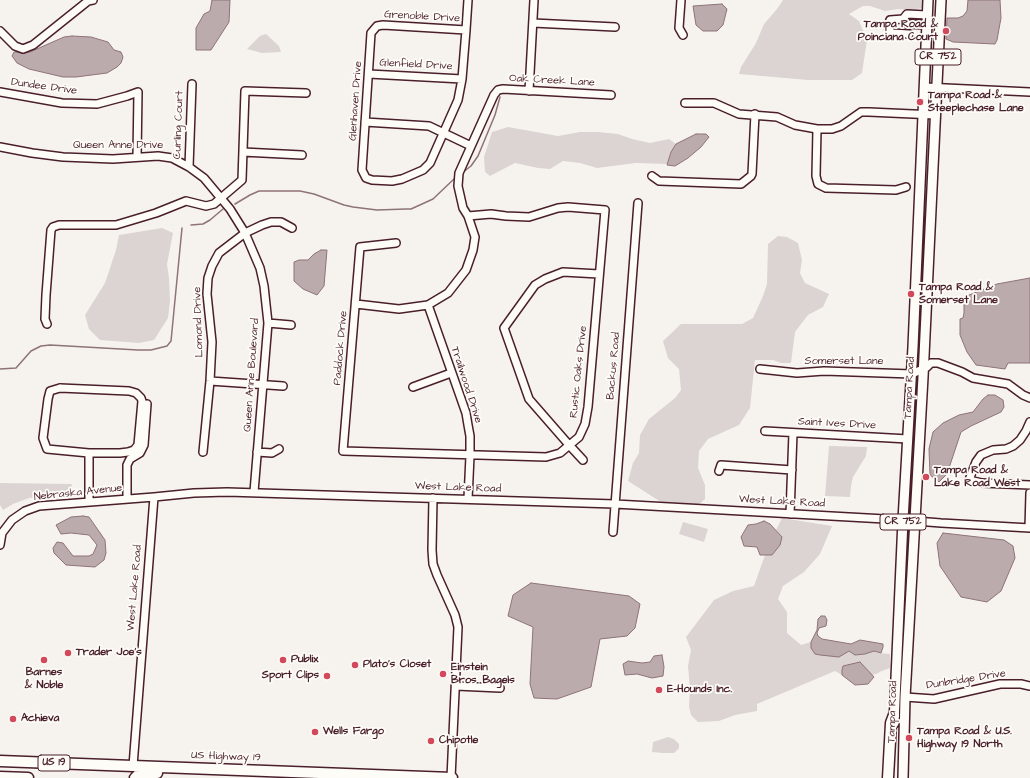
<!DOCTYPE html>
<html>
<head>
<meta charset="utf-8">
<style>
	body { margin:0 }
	canvas { display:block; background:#f6f3ef }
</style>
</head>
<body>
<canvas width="1030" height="778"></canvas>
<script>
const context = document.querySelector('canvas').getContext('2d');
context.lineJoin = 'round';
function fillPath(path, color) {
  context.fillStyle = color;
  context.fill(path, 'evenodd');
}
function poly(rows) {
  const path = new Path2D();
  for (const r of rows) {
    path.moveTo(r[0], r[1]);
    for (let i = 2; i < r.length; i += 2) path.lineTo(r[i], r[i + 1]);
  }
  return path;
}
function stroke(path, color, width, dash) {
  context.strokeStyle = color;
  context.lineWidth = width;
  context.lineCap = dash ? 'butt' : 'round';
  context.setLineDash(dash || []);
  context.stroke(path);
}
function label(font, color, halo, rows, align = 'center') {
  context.font = font + ' "Architects Daughter",sans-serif';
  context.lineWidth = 3.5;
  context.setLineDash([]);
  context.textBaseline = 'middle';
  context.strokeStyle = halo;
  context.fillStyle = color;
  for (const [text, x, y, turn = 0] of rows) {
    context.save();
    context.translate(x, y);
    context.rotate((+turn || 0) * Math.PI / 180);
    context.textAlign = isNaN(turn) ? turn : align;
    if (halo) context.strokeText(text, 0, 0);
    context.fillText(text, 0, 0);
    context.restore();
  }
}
const green = poly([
	[783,0,923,0,923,8,911,10,898,9,885,11,870,6,863,6,849,14,859,21,867,40,862,73,852,80,808,80,739,74,741,67,756,43,764,24,777,9],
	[266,34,279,46,281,52,262,53,247,49,260,36],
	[508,127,558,136,580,132,598,132,618,134,632,139,650,143,669,139,676,144,671,152,667,164,636,163,597,168,580,163,563,161,550,169,538,168,515,163,490,176,485,172,484,157,492,132],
	[162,228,173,233,167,264,169,278,170,301,168,318,154,340,139,343,100,340,89,329,85,315,105,283,116,250,119,235],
	[778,236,787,237,798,243,802,260,800,273,805,283,829,294,823,307,808,315,795,332,791,363,781,363,773,360,755,360,750,408,739,425,708,439,699,451,698,468,705,485,705,499,697,506,664,504,628,481,633,463,639,453,640,435,649,419,675,398,681,390,679,369,668,358,663,341,681,324,742,324,753,318,763,296,767,284,768,244],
	[829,446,867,447,866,456,853,477,851,486,850,497,825,496],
	[0,483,72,484,70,493,29,498,13,504,3,510,0,505],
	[782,518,832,526,820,554,804,572,783,586,778,599,787,612,787,633,801,645,811,642,811,648,845,653,849,651,855,655,865,654,874,651,878,653,890,654,890,668,879,672,879,673,872,675,868,671,852,664,842,670,842,675,835,671,757,704,757,711,735,715,719,721,698,722,691,715,689,707,690,688,688,666,691,650,686,637,714,600,733,591,754,586,765,555,772,555,782,537,776,530],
	[683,522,708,529,704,542,679,534],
	[668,737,674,739,679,744,679,748,674,753,663,753,652,752,653,742]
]);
const water = poly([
	[212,0,230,0,229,22,211,50,196,50,196,28,204,14,210,11,212,0],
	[968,0,1000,0,1001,18,997,40,995,44,953,42,946,39,947,18,958,18,963,16,967,11,968,0],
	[722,4,727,9,723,25,717,31,703,31,696,25,693,6,722,4],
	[72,36,91,37,108,42,114,50,121,52,123,57,121,63,117,67,107,73,76,77,63,77,29,69,17,63,12,56,14,52,30,52,64,37,72,36],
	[696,134,706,134,709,137,701,147,688,158,675,166,667,165,671,152,676,144,696,134],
	[321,250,327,250,324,286,317,295,303,289,294,281,294,262,299,260,308,260,314,254,321,250],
	[1030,278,1030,363,1008,363,1005,369,976,365,967,352,960,335,960,319,963,318,964,313,964,297,997,284,1030,278],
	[988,395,995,395,1003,400,1004,407,1001,412,971,426,961,432,947,474,939,482,930,475,929,449,933,432,943,423,959,415,973,412,983,399,988,395],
	[83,516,89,517,105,540,106,553,104,560,95,567,66,565,54,553,53,548,57,542,63,543,73,556,89,556,93,554,97,545,89,535,71,533,61,534,56,525,71,517,83,516],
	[764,521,770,524,782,537,780,545,772,555,760,555,757,547,744,546,741,537,748,525,756,524,764,521],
	[943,533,1004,540,1013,546,1015,558,1001,591,987,602,961,597,940,566,937,543,943,533],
	[531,583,629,596,640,604,635,628,627,636,600,639,591,687,557,699,534,698,530,684,533,627,508,616,513,595,531,583],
	[821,616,825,616,827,620,826,626,819,628,817,633,818,636,822,639,851,644,860,640,883,644,883,647,881,653,874,651,865,654,855,655,849,651,839,657,820,655,815,654,811,648,811,642,817,630,818,619,821,616],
	[662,655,664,667,663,676,652,678,637,674,625,675,623,664,628,661,642,663,650,662,654,656,662,655],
	[860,662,874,677,868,684,855,685,842,675,842,670,843,666,860,662]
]);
const stream = poly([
	[462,173,471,166,478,156,495,115,500,97],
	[235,204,250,195,259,191,300,191,314,194,344,205,353,207,377,210,406,209,411,209,433,199,454,179],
	[191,225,203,224,210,220,223,209],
	[0,369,16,368,31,351,41,346,50,345,138,350,151,350,167,346,171,341,182,228]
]);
const minor = poly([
	[681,0,679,28,683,35],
	[903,19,907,24,927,25],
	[533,23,615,27],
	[466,30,383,25,377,26,371,33,362,170,366,178,372,180,392,181,402,179,423,170,430,163,458,100,462,79,466,30,468,0],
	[0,31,15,46,23,49,33,45,88,1,93,0],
	[909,34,892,33,889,30,888,26,890,20,903,19,907,14,927,15],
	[369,74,462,79],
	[925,87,1030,92],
	[529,91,534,0],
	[0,92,62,103,97,104,127,96,138,92,137,157],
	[685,103,714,103,739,114,777,117,795,125,817,129,832,129,841,126,861,112,869,112,935,115],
	[365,122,429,126,471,146],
	[817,129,816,176,818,184,826,188,896,190,906,187],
	[0,147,32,153,63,157,113,159,158,156,172,158,189,167,204,178,230,209,245,233,260,268,264,286,268,323,254,492],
	[243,152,302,155],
	[189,167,192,84],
	[652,176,659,181,741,184,751,176,752,174,755,114],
	[396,243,360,247,343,451,546,457,560,453,579,437,585,424,588,407,605,210,568,207,558,208,529,217,506,216,491,214,468,216],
	[356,304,399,309,428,305,448,293,466,270,473,250,475,237,468,216,463,208,458,186,459,173,494,95,498,90,503,89,611,95],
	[428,305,466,413,468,425,470,436,470,456,468,499],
	[268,323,291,325],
	[47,324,45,319,46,295,51,230,53,227,59,225,116,225,156,213,186,201,206,206,214,204,242,180,245,91,306,93],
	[760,369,797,373,824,371,912,374,927,367,931,363,938,363,962,372,973,378,1008,384,1023,395,1030,398],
	[210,381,283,386],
	[413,387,451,373],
	[60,388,129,391,136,393,141,398,142,401,138,445,134,450,128,452,120,453,89,453,47,449,43,438,48,399,50,391,60,388],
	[1030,422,1026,431,1020,440,1013,446,1006,449,993,450,981,455,976,462,969,480,982,483,1030,485],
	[765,431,908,439],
	[203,452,210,381,212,342,207,294,208,278,212,266,219,253,245,233,262,225,271,222,281,222,292,228],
	[257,452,272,453,279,449],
	[583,460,570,446,529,399,504,328,535,285,545,279,563,272,599,274],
	[719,471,721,465,792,470],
	[433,498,432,550,433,564,437,575,455,615,458,627,451,778],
	[127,499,127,465,130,459,140,453,144,445,147,404],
	[89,501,89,453],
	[790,514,793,433],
	[1029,528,1030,493],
	[613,532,638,203],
	[0,545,2,533,12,520,25,511,39,506,154,497,194,493,227,492,615,504,903,520,941,523,1030,528],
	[456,686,500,688],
	[905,697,934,699,1000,684,1021,684,1030,686],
	[133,766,154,497]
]);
const major = poly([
	[894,723,903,520,913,347,928,0],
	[903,778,905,697,923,377,941,0]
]);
const highway = poly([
	[0,761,452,778],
	[0,777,28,778],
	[135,778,138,775,157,773],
	[888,778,891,723,894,715]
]);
const markers = [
	[946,31,4,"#d1495b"],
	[920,102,4,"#d1495b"],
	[911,294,4,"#d1495b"],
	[926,477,4,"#d1495b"],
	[68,653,4,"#d1495b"],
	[44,660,4,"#d1495b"],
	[283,660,4,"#d1495b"],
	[355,665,4,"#d1495b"],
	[443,674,4,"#d1495b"],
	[327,676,4,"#d1495b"],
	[659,690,4,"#d1495b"],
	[13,719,4,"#d1495b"],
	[315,732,4,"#d1495b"],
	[909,738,4,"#d1495b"],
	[431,741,4,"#d1495b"]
];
const shields = [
	[938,57,46],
	[903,522,46],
	[54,763,32]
];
const shieldNames = [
	["CR 752",938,57],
	["CR 752",903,522],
	["US 19",54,763]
];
const streetNames = [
	["Grenoble Drive",422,17,3],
	["Glenfield Drive",416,65,3],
	["Oak Creek Lane",552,81,3],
	["Dundee Drive",44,87,8],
	["Glenhaven Drive",356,101,-86],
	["Curling Court",179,125,-88],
	["Queen Anne Drive",118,146],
	["Lomond Drive",199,322,-92],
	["Paddock Drive",341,348,-85],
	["Somerset Lane",844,362],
	["Backus Road",614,366,-85],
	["Rustic Oaks Drive",579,372,-84],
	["Queen Anne Boulevard",252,375,-86],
	["Trailwood Drive",466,385,72],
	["Tampa Road",910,388,-87],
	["Saint Ives Drive",837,424,3],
	["West Lake Road",458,488,2],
	["Nebraska Avenue",78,493,-6],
	["West Lake Road",782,502,3],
	["West Lake Road",135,588,-85],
	["Dunbridge Drive",966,680,-9],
	["Tampa Road",893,712,-88],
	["US Highway 19",226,757,2]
];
const poiNames = [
	["Tampa Road &",938,25,"right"],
	["Poinciana Court",938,38,"right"],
	["Tampa Road &",928,96],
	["Steeplechase Lane",928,109],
	["Tampa Road &",919,288],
	["Somerset Lane",919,301],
	["Tampa Road &",934,471],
	["Lake Road West",934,484],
	["Trader Joe's",76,653],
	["Publix",291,660],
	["Plato's Closet",363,665],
	["Einstein",451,668],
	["Bros. Bagels",451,681],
	["Barnes",44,673,"center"],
	["& Noble",44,686,"center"],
	["Sport Clips",319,676,"right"],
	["E-Hounds Inc.",667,690],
	["Achieva",21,719],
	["Wells Fargo",323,732],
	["Tampa Road & U.S.",917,732],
	["Highway 19 North",917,745],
	["Chipotle",439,741]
];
fillPath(green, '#dcd4d2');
fillPath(water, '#bbabac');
stroke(water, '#8e7378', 1);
stroke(stream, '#8e7378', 1.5);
stroke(minor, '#4a1f2b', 10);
stroke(major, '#4a1f2b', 12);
stroke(highway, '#4a1f2b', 13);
stroke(minor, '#fdfcf7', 7);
stroke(major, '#fdfcf7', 9);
stroke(highway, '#fdfcf7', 10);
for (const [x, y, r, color] of markers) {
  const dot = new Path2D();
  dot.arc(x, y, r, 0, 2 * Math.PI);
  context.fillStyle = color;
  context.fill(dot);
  stroke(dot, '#fdfcf7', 1.5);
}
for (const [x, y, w] of shields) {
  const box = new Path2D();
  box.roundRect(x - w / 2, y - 8, w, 16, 3);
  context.fillStyle = '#fdfcf7';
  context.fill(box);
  stroke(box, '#4a1f2b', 1);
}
label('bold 10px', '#4a1f2b', null, shieldNames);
label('11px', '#4a1f2b', '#fdfcf7', streetNames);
label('bold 11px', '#4a1f2b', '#fdfcf7', poiNames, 'left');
</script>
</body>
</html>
